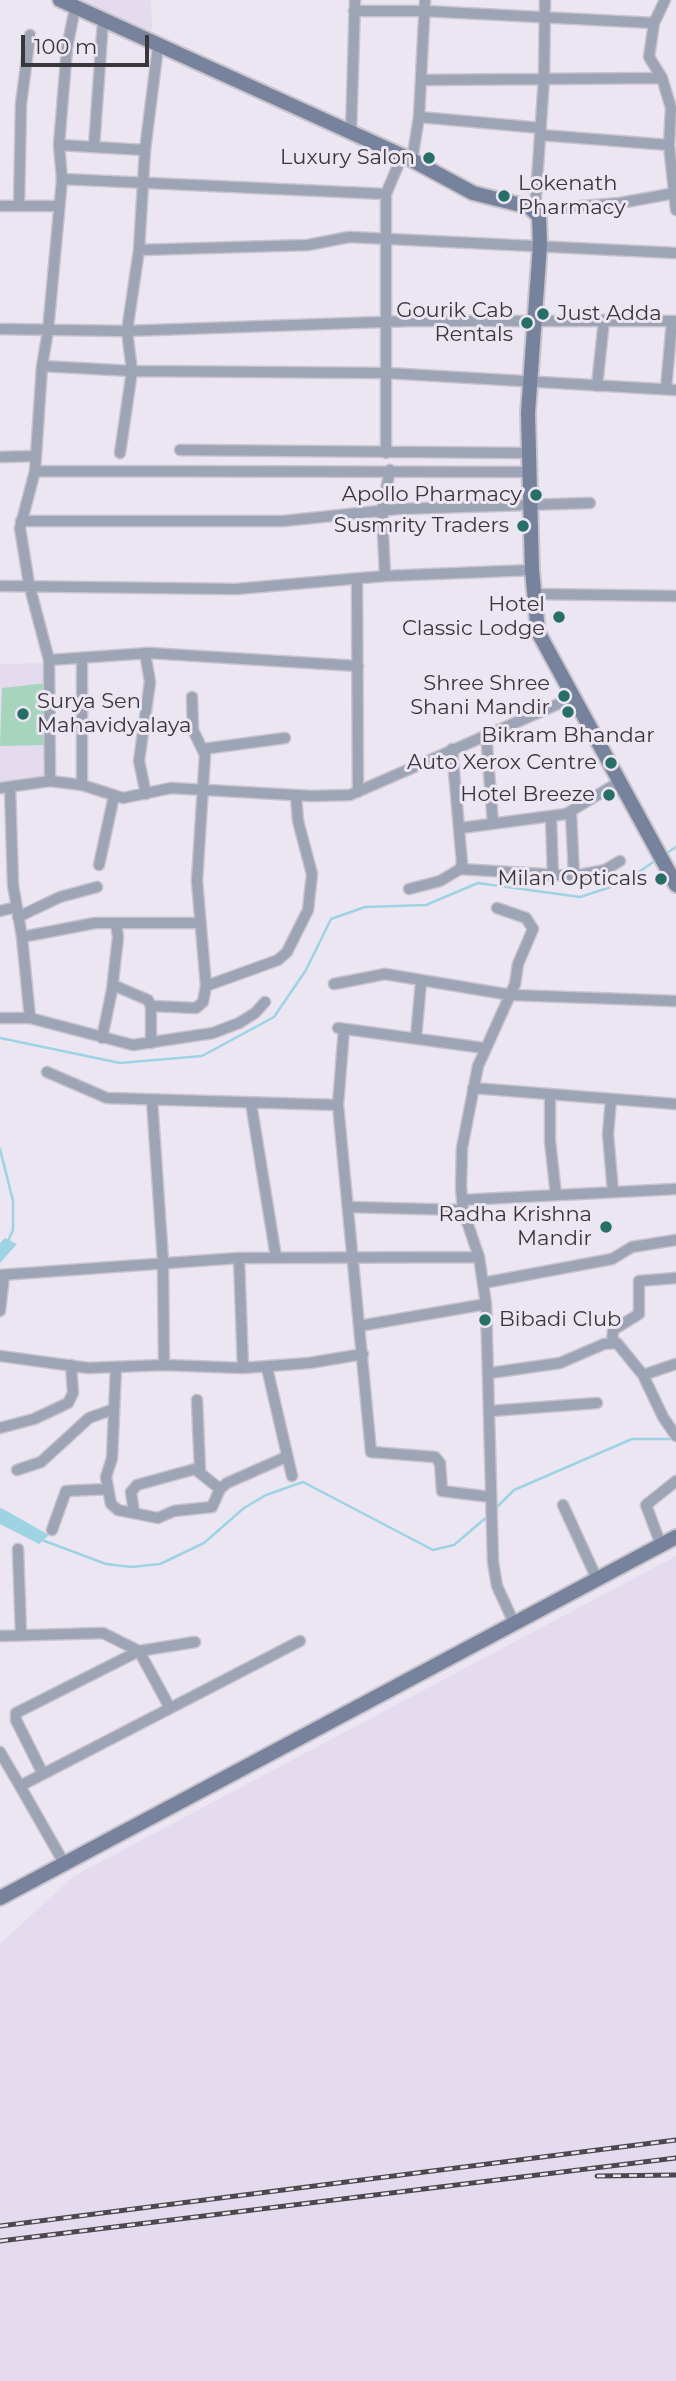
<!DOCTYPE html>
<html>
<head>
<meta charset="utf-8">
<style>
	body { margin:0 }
	#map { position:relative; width:676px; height:2381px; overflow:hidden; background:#ece6f2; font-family:Montserrat,sans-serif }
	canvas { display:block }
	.scale { position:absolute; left:21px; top:35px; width:128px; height:32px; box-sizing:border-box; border:4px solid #39373b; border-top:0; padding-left:9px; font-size:21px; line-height:24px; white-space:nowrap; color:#39373b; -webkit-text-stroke:5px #ece6f2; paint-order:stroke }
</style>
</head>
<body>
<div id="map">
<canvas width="676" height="2381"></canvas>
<div class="scale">100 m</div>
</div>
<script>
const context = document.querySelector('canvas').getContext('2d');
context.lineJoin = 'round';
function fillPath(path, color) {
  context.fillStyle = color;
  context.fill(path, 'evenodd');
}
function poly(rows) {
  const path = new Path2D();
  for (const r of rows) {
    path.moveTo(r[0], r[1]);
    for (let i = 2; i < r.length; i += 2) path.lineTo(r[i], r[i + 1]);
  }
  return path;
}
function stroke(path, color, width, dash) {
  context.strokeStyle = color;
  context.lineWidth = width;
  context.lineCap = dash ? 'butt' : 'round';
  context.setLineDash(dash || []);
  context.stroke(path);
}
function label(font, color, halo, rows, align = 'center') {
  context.font = font + ' Montserrat,sans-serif';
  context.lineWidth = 6;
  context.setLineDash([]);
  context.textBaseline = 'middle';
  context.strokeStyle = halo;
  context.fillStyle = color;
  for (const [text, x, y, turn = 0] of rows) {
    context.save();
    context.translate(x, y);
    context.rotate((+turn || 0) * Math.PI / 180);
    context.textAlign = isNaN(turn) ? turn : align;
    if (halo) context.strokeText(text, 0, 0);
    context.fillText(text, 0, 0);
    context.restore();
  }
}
const built = poly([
	[76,0,151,0,152,31,99,10],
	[47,663,45,774,41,777,0,784,0,664],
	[676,1556,676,2381,0,2381,0,1944,74,1876]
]);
const green = poly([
	[47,683,46,745,0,746,2,688]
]);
const water = poly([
	[5,1238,17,1244,0,1263,0,1243],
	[0,1508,3,1509,49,1535,39,1544,0,1524]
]);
const stream = poly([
	[664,855,676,847],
	[0,1038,120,1063,202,1056,274,1017,306,970,331,919,365,907,426,905,478,883,580,897,623,883,656,860],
	[0,1149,13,1201,13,1230,8,1241],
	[495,1509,514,1490,632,1439,676,1439],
	[42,1540,106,1564,131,1567,160,1564,204,1543,244,1508,266,1495,303,1482,433,1550,454,1545,488,1516]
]);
const street = poly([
	[545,0,544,78,535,210,620,203,675,193],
	[665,0,654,23,649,57,662,78,671,108,669,145,676,210],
	[354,11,424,11,654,23],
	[421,80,662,78],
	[419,117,541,128],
	[351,133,355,0],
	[541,135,669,145],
	[59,145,145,150],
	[94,147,103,21],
	[412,160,419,117,425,0],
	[62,179,386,194],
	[0,206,59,206],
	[19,206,21,104,30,35],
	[139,250,308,245,349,237,676,253],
	[0,329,125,331,410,321,672,321],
	[42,366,132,371,386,373,676,390],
	[597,386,604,320],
	[666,389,672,321,676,321],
	[180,450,528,453],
	[120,453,132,371,127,331,139,250,145,150,158,47],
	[386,453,386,194,402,156],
	[0,457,35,456],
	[35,471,529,472],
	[21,521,283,521,398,509,590,503],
	[385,576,382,510,390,470],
	[357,580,358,792],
	[0,586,236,589,385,576,532,570],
	[534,594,674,596],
	[145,653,150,682,139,761,146,794],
	[82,658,82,785],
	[49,660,149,653,358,666],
	[486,733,493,824],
	[203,749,285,738],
	[50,781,49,660,29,584,20,528,35,471,42,366,48,331,62,179,59,145,67,48,75,8],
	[10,787,13,885,22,937,30,1018],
	[0,788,50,781,82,785,123,798,171,788,312,796,350,795,572,698],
	[571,812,574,876],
	[551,817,553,876],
	[461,828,566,814,619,782],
	[99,865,114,796],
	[460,869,574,876,605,870,620,861],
	[409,889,440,881,460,869,462,863,452,749],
	[497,908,526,918,533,929,518,964,515,984,478,1066,462,1148,461,1187,463,1210,479,1257,486,1304,493,1562,497,1586,514,1623],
	[0,911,17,907],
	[18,917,60,897,97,887],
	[22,937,95,923,200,923],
	[334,984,385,974,511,995,676,1001],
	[113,985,148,1000,151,1006,151,1043],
	[206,986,278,960,287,952,308,910,312,874,298,821,296,796],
	[151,1006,196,1008,203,1002,206,986,197,881,205,755,193,730,192,697],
	[0,1018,30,1018,133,1045,213,1033,239,1023,255,1013,265,1002],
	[338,1028,484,1048],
	[344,1029,338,1105,371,1452,435,1457,440,1463,442,1491,491,1497],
	[416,1037,421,982],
	[102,1038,112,990,118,937,116,923],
	[47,1072,107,1098,338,1105],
	[473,1088,676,1104],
	[550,1094,550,1141,556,1195],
	[611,1099,608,1134,613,1192],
	[152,1100,163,1261,164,1365],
	[251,1103,276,1257],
	[462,1200,676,1189],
	[349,1207,463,1210],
	[239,1258,243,1368],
	[0,1275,239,1258,479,1257],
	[483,1283,612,1259,632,1247,676,1240],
	[0,1311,4,1276],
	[359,1326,486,1304],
	[612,1343,613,1330,639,1314,639,1281,676,1278],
	[0,1356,88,1368,164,1365,243,1368,309,1363,363,1354],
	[116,1367,112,1458,106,1477,111,1504,118,1510,158,1518,174,1511,212,1507,220,1489,227,1483,286,1457],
	[267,1368,292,1476],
	[490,1373,560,1363,604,1344,617,1343,643,1375,663,1417,676,1436],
	[643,1375,676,1364],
	[197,1400,200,1470],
	[490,1411,597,1403],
	[0,1428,34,1419,68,1403,73,1393,71,1365],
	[17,1470,41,1462,89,1418,114,1409],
	[563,1505,597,1579],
	[134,1513,131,1492,137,1485,195,1469,220,1489],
	[52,1530,66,1491,108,1489],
	[661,1545,646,1505,676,1481],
	[18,1549,21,1635],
	[0,1636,103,1633,139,1651,195,1642],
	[0,1752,20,1786],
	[43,1774,16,1720,16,1713,139,1651,170,1708],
	[64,1863,20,1786,300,1641]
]);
const secondary = poly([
	[60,0,412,160,473,193,529,207,539,216,540,245,528,413,532,570,538,632,676,885],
	[0,1898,676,1537]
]);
const rail = poly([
	[597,2176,676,2175],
	[0,2226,676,2140],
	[0,2241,676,2158]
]);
const markers = [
	[429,158,7,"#287067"],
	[504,196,7,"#287067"],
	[543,314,7,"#287067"],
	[527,323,7,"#287067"],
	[536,495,7,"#287067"],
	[523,526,7,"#287067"],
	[559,617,7,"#287067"],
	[564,696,7,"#287067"],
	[568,712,7,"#287067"],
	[23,714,7,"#287067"],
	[611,763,7,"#287067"],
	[609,795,7,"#287067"],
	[661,879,7,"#287067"],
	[606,1227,7,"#287067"],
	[485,1320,7,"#287067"]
];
const poiNames = [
	["Luxury Salon",415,158],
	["Lokenath",518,184,"left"],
	["Pharmacy",518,208,"left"],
	["Gourik Cab",513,311],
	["Rentals",513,335],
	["Just Adda",557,314,"left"],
	["Apollo Pharmacy",522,495],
	["Susmrity Traders",509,526],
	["Hotel",545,605],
	["Classic Lodge",545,629],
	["Shree Shree",550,684],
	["Shani Mandir",550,708],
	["Surya Sen",37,702,"left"],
	["Mahavidyalaya",37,726,"left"],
	["Bikram Bhandar",568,736,"center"],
	["Auto Xerox Centre",597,763],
	["Hotel Breeze",595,795],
	["Milan Opticals",647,879],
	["Radha Krishna",592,1215],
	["Mandir",592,1239],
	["Bibadi Club",499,1320,"left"]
];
fillPath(built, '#e4dbee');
fillPath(green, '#a6d4bd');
fillPath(water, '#9dd3e3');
stroke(stream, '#9dd3e3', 2.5);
stroke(street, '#c8c3cd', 13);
stroke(secondary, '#c8c3cd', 18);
stroke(street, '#9ca4b5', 10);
stroke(secondary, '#77839c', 14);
stroke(rail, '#4b494e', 5);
stroke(rail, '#ece6f2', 2.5, [8]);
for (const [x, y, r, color] of markers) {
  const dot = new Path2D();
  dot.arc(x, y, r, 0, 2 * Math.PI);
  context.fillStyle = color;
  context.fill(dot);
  stroke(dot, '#ece6f2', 2.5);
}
label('21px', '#39373b', '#ece6f2', poiNames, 'right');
</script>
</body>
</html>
